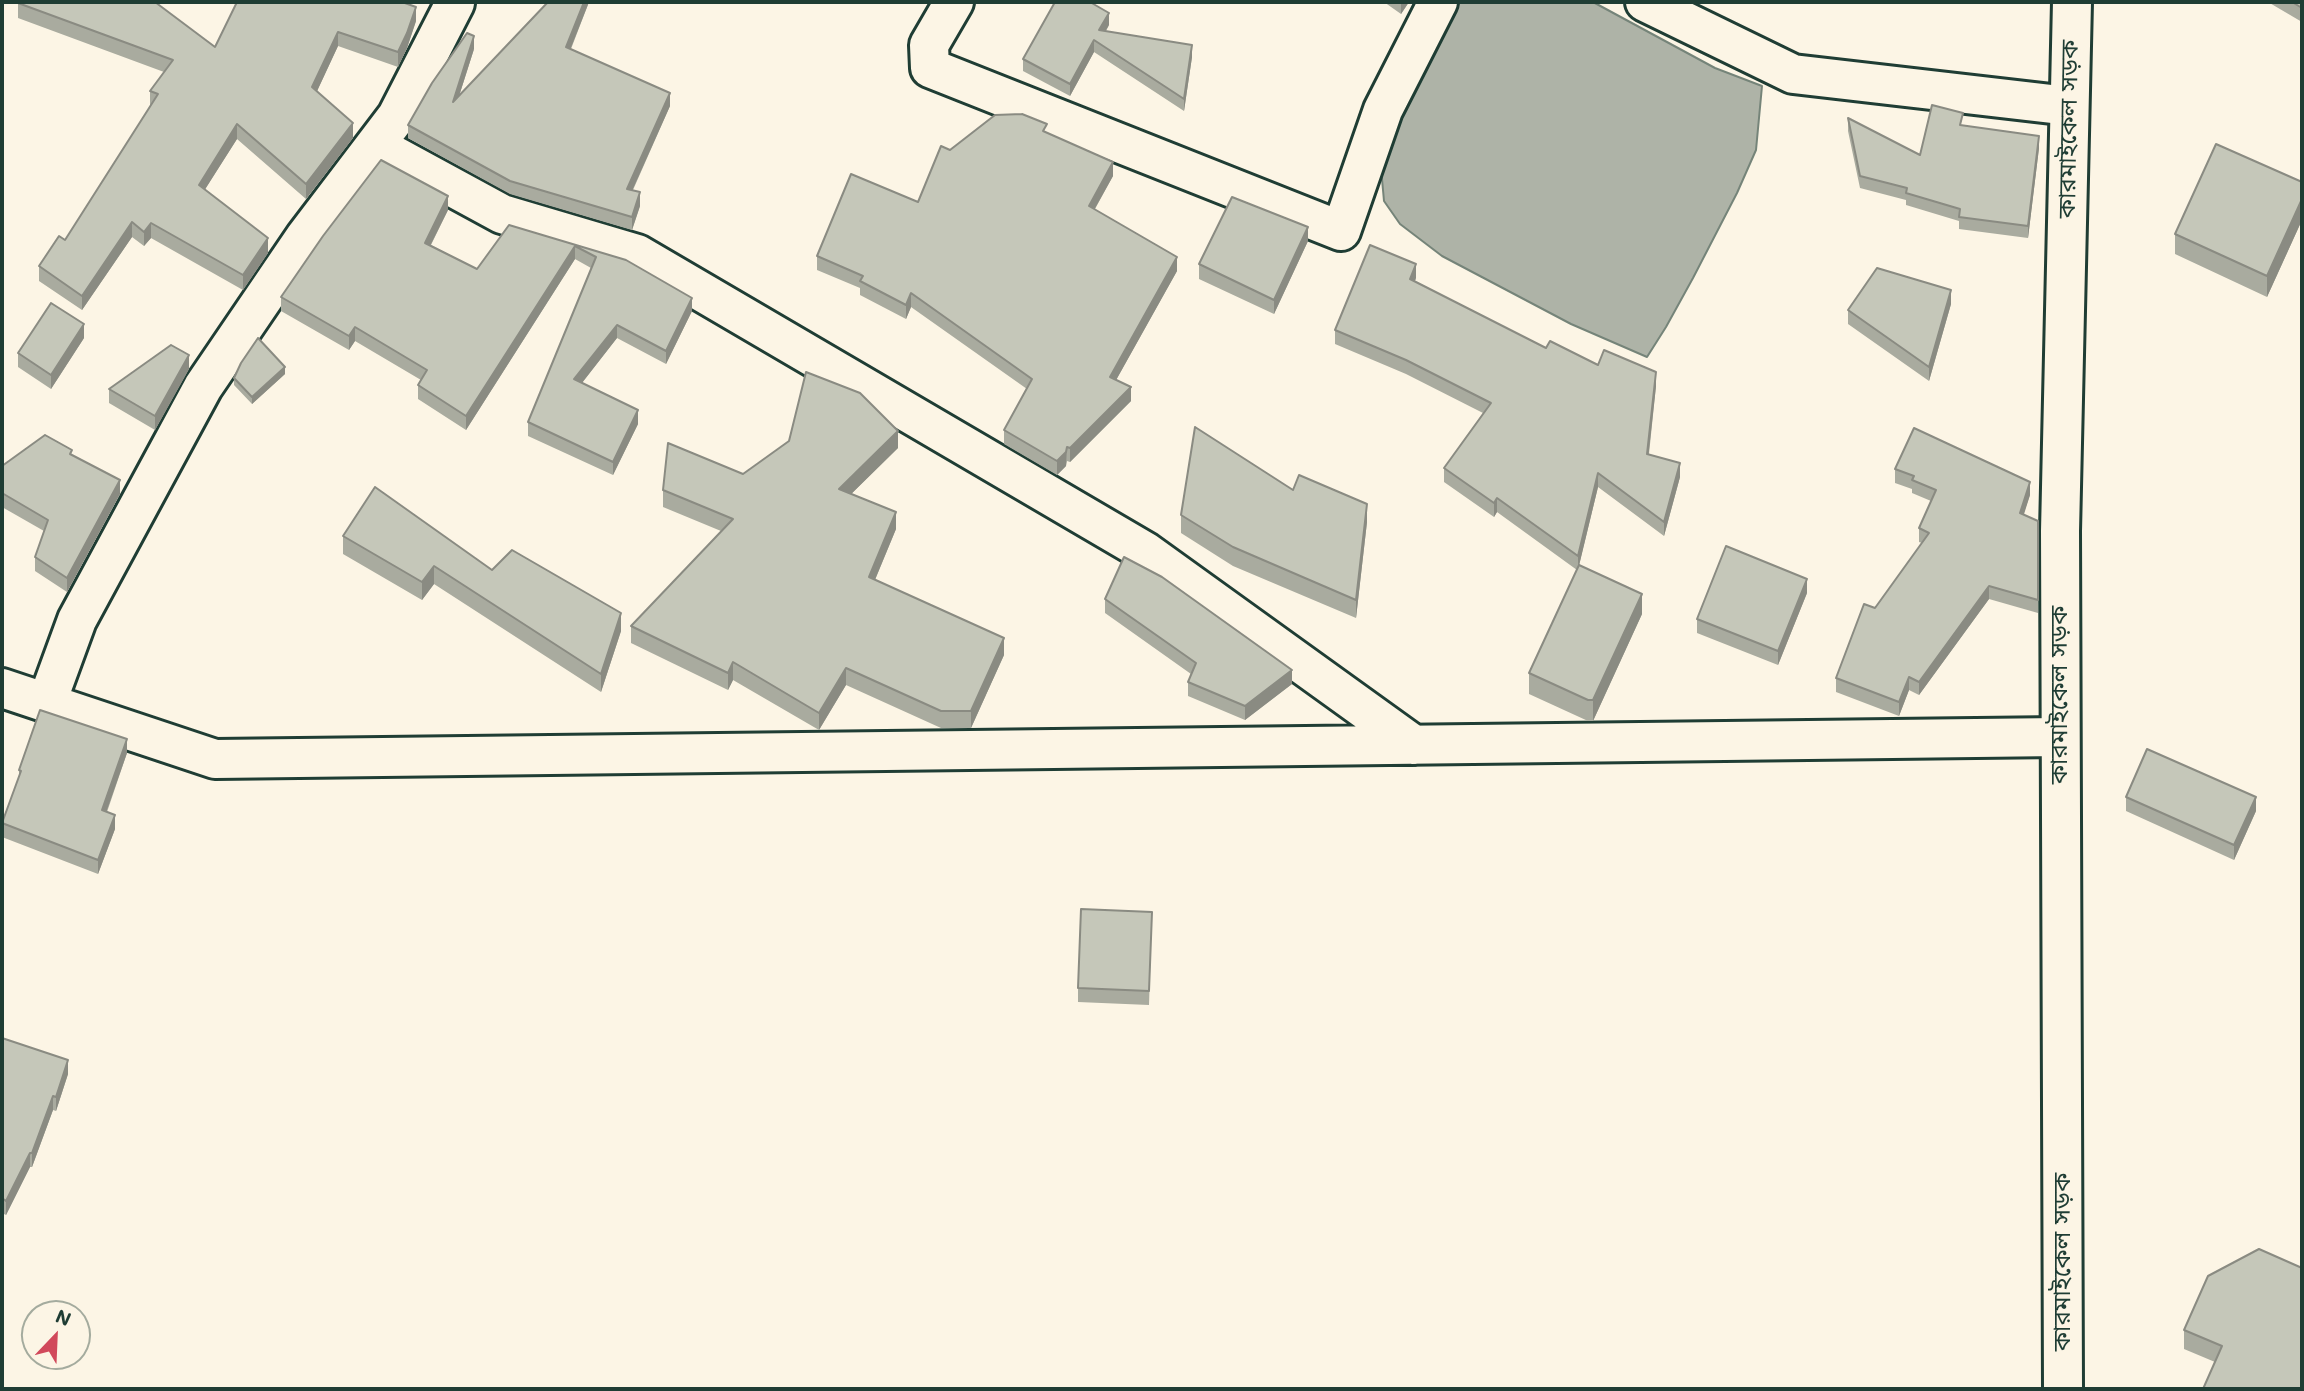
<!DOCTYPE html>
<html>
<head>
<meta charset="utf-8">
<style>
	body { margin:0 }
	#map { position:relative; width:2304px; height:1391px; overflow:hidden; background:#fcf5e5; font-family:Mali,sans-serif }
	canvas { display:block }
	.frame { position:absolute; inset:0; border:4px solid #1f3d34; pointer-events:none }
	.north { position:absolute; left:21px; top:1300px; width:70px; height:70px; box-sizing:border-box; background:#fcf5e5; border:2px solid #a4ab9e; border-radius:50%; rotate:23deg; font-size:19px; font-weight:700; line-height:28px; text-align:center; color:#1f3d34 }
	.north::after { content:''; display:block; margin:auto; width:24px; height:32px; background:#d1495b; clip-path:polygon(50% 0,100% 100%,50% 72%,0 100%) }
</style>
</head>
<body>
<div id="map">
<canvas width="2304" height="1391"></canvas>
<div class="frame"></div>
<div class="north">N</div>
</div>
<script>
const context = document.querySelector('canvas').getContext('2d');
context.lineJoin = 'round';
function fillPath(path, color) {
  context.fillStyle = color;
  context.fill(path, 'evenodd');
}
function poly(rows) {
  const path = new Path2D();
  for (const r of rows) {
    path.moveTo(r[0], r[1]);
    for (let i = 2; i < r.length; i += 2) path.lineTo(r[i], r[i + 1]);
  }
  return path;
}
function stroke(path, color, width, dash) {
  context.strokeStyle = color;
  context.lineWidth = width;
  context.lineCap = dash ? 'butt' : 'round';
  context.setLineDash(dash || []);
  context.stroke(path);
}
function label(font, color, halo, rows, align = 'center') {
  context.font = font + ' Mali,"Noto Sans Bengali",sans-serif';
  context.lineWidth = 6;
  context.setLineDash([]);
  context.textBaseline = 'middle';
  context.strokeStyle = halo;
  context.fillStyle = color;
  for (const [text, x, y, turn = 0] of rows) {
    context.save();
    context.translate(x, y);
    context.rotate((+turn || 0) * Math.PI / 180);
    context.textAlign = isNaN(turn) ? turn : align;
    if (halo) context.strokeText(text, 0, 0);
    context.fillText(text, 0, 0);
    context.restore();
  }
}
const water = poly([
	[1449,2,1593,2,1715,68,1762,86,1756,150,1737,193,1693,278,1666,327,1647,357,1571,324,1442,256,1400,224,1384,201,1381,168,1449,2]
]);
const street = poly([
	[954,2,929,45,930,68,1341,231,1383,110,1438,2],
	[1645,2,1793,74,2069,106],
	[375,145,502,214,637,254,1146,552,1414,745],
	[2,688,215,759,2060,737],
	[47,702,77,620,203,387,305,237,397,116,455,3,452,2]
]);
const secondary = poly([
	[2063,1389,2060,531,2072,2]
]);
const wall = poly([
	[548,2,589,2,571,49,670,106,633,190,640,206,632,230,510,194,408,138,408,125,474,49,459,96],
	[1384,2,1409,2,1401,14],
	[2268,2,2302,2,2302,22],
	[18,3,159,5,215,47,416,21,407,48,398,67,338,46,317,91,353,138,306,199,237,139,205,189,268,253,243,290,151,238,144,246,132,237,82,310,39,281,39,266,65,240,150,106,150,91,164,72,18,18],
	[1109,25,1106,31,1192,57,1184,111,1094,52,1070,96,1023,71,1023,59],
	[1848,118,1920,155,1963,126,2039,148,2028,238,1959,229,1959,221,1906,205,1906,200,1860,188,1848,131],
	[1047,132,1113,176,1095,209,1177,271,1116,380,1131,401,1070,462,1067,461,1066,466,1057,475,1004,444,1004,430,1027,389,911,307,906,319,860,295,860,288,817,270,817,256,918,202,950,150],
	[2302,182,2302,220,2267,297,2175,254,2175,234],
	[448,210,431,245,477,269,509,225,626,260,692,311,666,364,617,338,582,383,638,424,613,475,528,436,528,422,591,268,575,259,466,430,418,399,418,385,421,380,355,341,349,350,281,311,281,297],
	[1308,241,1274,314,1199,279,1199,264],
	[1416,278,1415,281,1546,348,1598,365,1656,386,1649,454,1680,477,1664,536,1598,487,1579,565,1642,614,1593,721,1588,721,1529,694,1529,673,1577,570,1497,512,1494,517,1444,482,1444,468,1483,413,1406,374,1335,344,1335,330],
	[1951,304,1929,381,1848,324,1848,310],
	[84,338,51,389,18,367,18,353],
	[189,369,155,430,109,403,109,389],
	[285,374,252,404,234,385,234,378],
	[898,448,851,494,896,529,875,580,1004,655,971,728,941,728,846,685,819,730,733,680,728,690,631,643,631,626,721,531,663,507,663,490,743,474],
	[72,455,120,494,67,592,35,571,35,557,44,531,2,507,2,466],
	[1895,469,2030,495,2023,515,2038,521,2038,613,1989,599,1919,695,1909,690,1899,716,1836,692,1836,678,1875,608,1922,543,1919,542,1919,528,1931,501,1912,493,1912,489,1895,483],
	[1181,515,1367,522,1356,618,1233,566,1181,533],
	[343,536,492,570,621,631,601,692,434,584,422,600,343,554],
	[1807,593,1778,665,1697,633,1697,619],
	[1105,599,1292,684,1245,720,1188,696,1188,682,1191,674,1105,613],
	[127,753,107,812,115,829,98,874,2,837,2,821,19,778,19,770],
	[2126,797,2256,811,2234,860,2126,811],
	[1152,912,1149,1005,1078,1002,1078,988],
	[2,1038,68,1074,56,1111,53,1110,32,1167,30,1167,6,1215,2,1213],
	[2302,1268,2215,1362,2184,1349,2184,1330]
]);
const shadedWall = poly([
	[584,2,589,2,566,60,566,47],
	[1401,2,1409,2,1401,14],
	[416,7,416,21,407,48,398,67,398,52],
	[1109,13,1109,25,1099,42,1099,30],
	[338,32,338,46,312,102,312,87],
	[474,36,474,49,453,115,453,102],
	[1094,40,1094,52,1070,96,1070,84],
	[1192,45,1192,57,1184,111,1184,99],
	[670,93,670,106,627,202,627,189],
	[353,123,353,138,306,199,306,184],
	[237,124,237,139,199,199,199,185],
	[2039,136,2039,148,2028,238,2028,226],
	[1113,162,1113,176,1089,219,1089,206],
	[640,192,640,206,632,230,632,217],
	[448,196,448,210,425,256,425,243],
	[2302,199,2302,220,2267,297,2267,276],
	[132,222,132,237,82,310,82,296],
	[151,223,151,238,144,246,144,232],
	[1308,227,1308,241,1274,314,1274,300],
	[268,238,268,253,243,290,243,275],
	[575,246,575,259,466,430,466,416],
	[1177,257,1177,271,1110,391,1110,377],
	[1416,264,1416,278,1410,293,1410,279],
	[1951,290,1951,304,1929,381,1929,367],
	[911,293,911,307,906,319,906,305],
	[692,298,692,311,666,364,666,351],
	[84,324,84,338,51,389,51,375],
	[617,325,617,338,574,393,574,379],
	[355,327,355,341,349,350,349,336],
	[189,355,189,369,155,430,155,416],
	[285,367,285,374,252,404,252,397],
	[1656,372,1656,386,1647,468,1647,454],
	[1131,387,1131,401,1070,462,1070,448],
	[638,410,638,424,613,475,613,462],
	[898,431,898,448,839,506,839,489],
	[1067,447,1066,466,1057,475,1057,461],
	[1680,463,1680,477,1664,536,1664,522],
	[1598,473,1598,487,1578,570,1578,556],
	[120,480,120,494,67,592,67,578],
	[2030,482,2030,495,2020,527,2020,513],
	[1497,498,1497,512,1494,517,1494,503],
	[1367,504,1367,522,1356,618,1356,600],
	[896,512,896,529,869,594,869,577],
	[434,566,434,584,422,600,422,582],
	[1807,579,1807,593,1778,665,1778,651],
	[1989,586,1989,599,1919,695,1919,682],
	[1642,594,1642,614,1593,721,1593,700],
	[621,613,621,631,601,692,601,674],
	[1004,638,1004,655,971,728,971,711],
	[733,662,733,680,728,690,728,673],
	[846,668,846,685,819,730,819,713],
	[1292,670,1292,684,1245,720,1245,706],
	[1909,677,1909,690,1899,716,1899,702],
	[127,739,127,753,102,824,102,810],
	[2256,797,2256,811,2234,860,2234,845],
	[115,815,115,829,98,874,98,860],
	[68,1060,68,1074,56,1111,56,1097],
	[53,1096,53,1110,32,1167,32,1153],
	[30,1153,30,1167,6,1215,6,1201]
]);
const building = poly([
	[19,2,155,2,215,47,237,2,402,2,416,7,407,33,398,52,338,32,312,87,353,123,306,184,237,124,199,185,268,238,243,275,151,223,144,232,132,222,82,296,39,266,59,236,65,240,158,94,150,91,173,60,18,3,19,2],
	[548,2,584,2,566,47,670,93,627,189,640,192,632,217,510,181,408,125,432,83,467,33,474,36,453,102,548,2],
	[1055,2,1090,2,1109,13,1099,30,1192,45,1184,99,1094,40,1070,84,1023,59,1055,2],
	[2292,2,2302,2,2302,8,2292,2],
	[1932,105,1963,113,1960,125,2039,136,2028,226,1959,217,1960,209,1906,193,1907,188,1860,176,1848,118,1920,155,1932,105],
	[1022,114,1047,124,1043,131,1113,162,1089,206,1177,257,1110,377,1131,387,1070,448,1067,447,1066,452,1057,461,1004,430,1032,379,911,293,906,305,860,281,863,276,817,256,851,174,918,202,941,146,950,150,995,115,1022,114],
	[2216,144,2302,182,2302,199,2267,276,2175,234,2216,144],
	[381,160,448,196,425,243,477,269,509,225,626,260,692,298,666,351,617,325,574,379,638,410,613,462,528,422,596,257,575,246,466,416,418,385,427,370,355,327,349,336,281,297,323,236,381,160],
	[1232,197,1308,227,1274,300,1199,264,1232,197],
	[1370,245,1416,264,1410,279,1546,348,1550,341,1598,365,1604,350,1656,372,1647,454,1680,463,1664,522,1598,473,1578,556,1497,498,1494,503,1444,468,1491,403,1406,360,1335,330,1370,245],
	[1877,268,1951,290,1929,367,1848,310,1877,268],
	[51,303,84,324,51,375,18,353,51,303],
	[258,338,285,367,252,397,234,378,241,363,258,338],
	[171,345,189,355,155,416,109,389,171,345],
	[806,372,860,393,898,431,839,489,896,512,869,577,1004,638,971,711,941,711,846,668,819,713,733,662,728,673,631,626,733,519,663,490,668,443,743,474,789,441,806,372],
	[1195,427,1293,490,1299,475,1367,504,1356,600,1233,547,1181,515,1195,427],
	[1914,428,2030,482,2020,513,2038,521,2038,600,1989,586,1919,682,1909,677,1899,702,1836,678,1864,604,1875,608,1929,533,1919,528,1936,490,1912,480,1914,476,1895,469,1914,428],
	[45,435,72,450,70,454,120,480,67,578,35,557,48,520,2,493,2,466,45,435],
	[375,487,492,570,512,550,621,613,601,674,434,566,422,582,343,536,375,487],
	[1726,546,1807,579,1778,651,1697,619,1726,546],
	[1124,557,1162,577,1292,670,1245,706,1188,682,1196,663,1105,599,1124,557],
	[1579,565,1642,594,1593,700,1588,700,1529,673,1579,565],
	[40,710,127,739,102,810,115,815,98,860,2,823,21,771,19,770,40,710],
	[2147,749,2256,797,2234,845,2126,797,2147,749],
	[1081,909,1152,912,1149,991,1078,988,1081,909],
	[2,1038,68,1060,56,1097,53,1096,32,1153,30,1153,6,1201,2,1198,2,1038],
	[2259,1249,2302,1268,2302,1389,2203,1389,2222,1346,2184,1330,2208,1276,2259,1249]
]);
const streetNames = [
	["কারমাইকেল সড়ক",2069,129,-89],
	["কারমাইকেল সড়ক",2060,695,-90],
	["কারমাইকেল সড়ক",2063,1262,-90]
];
fillPath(water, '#aeb3a7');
stroke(water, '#758479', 2);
stroke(street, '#1f3d34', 44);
stroke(secondary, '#1f3d34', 44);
stroke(street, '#fcf5e5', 38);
stroke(secondary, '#fcf5e5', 38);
fillPath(wall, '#a9ab9f');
fillPath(shadedWall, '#8a8b82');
fillPath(building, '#c5c7b9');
stroke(building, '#8a8b82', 2);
label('24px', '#1f3d34', '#fcf5e5', streetNames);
</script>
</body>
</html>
